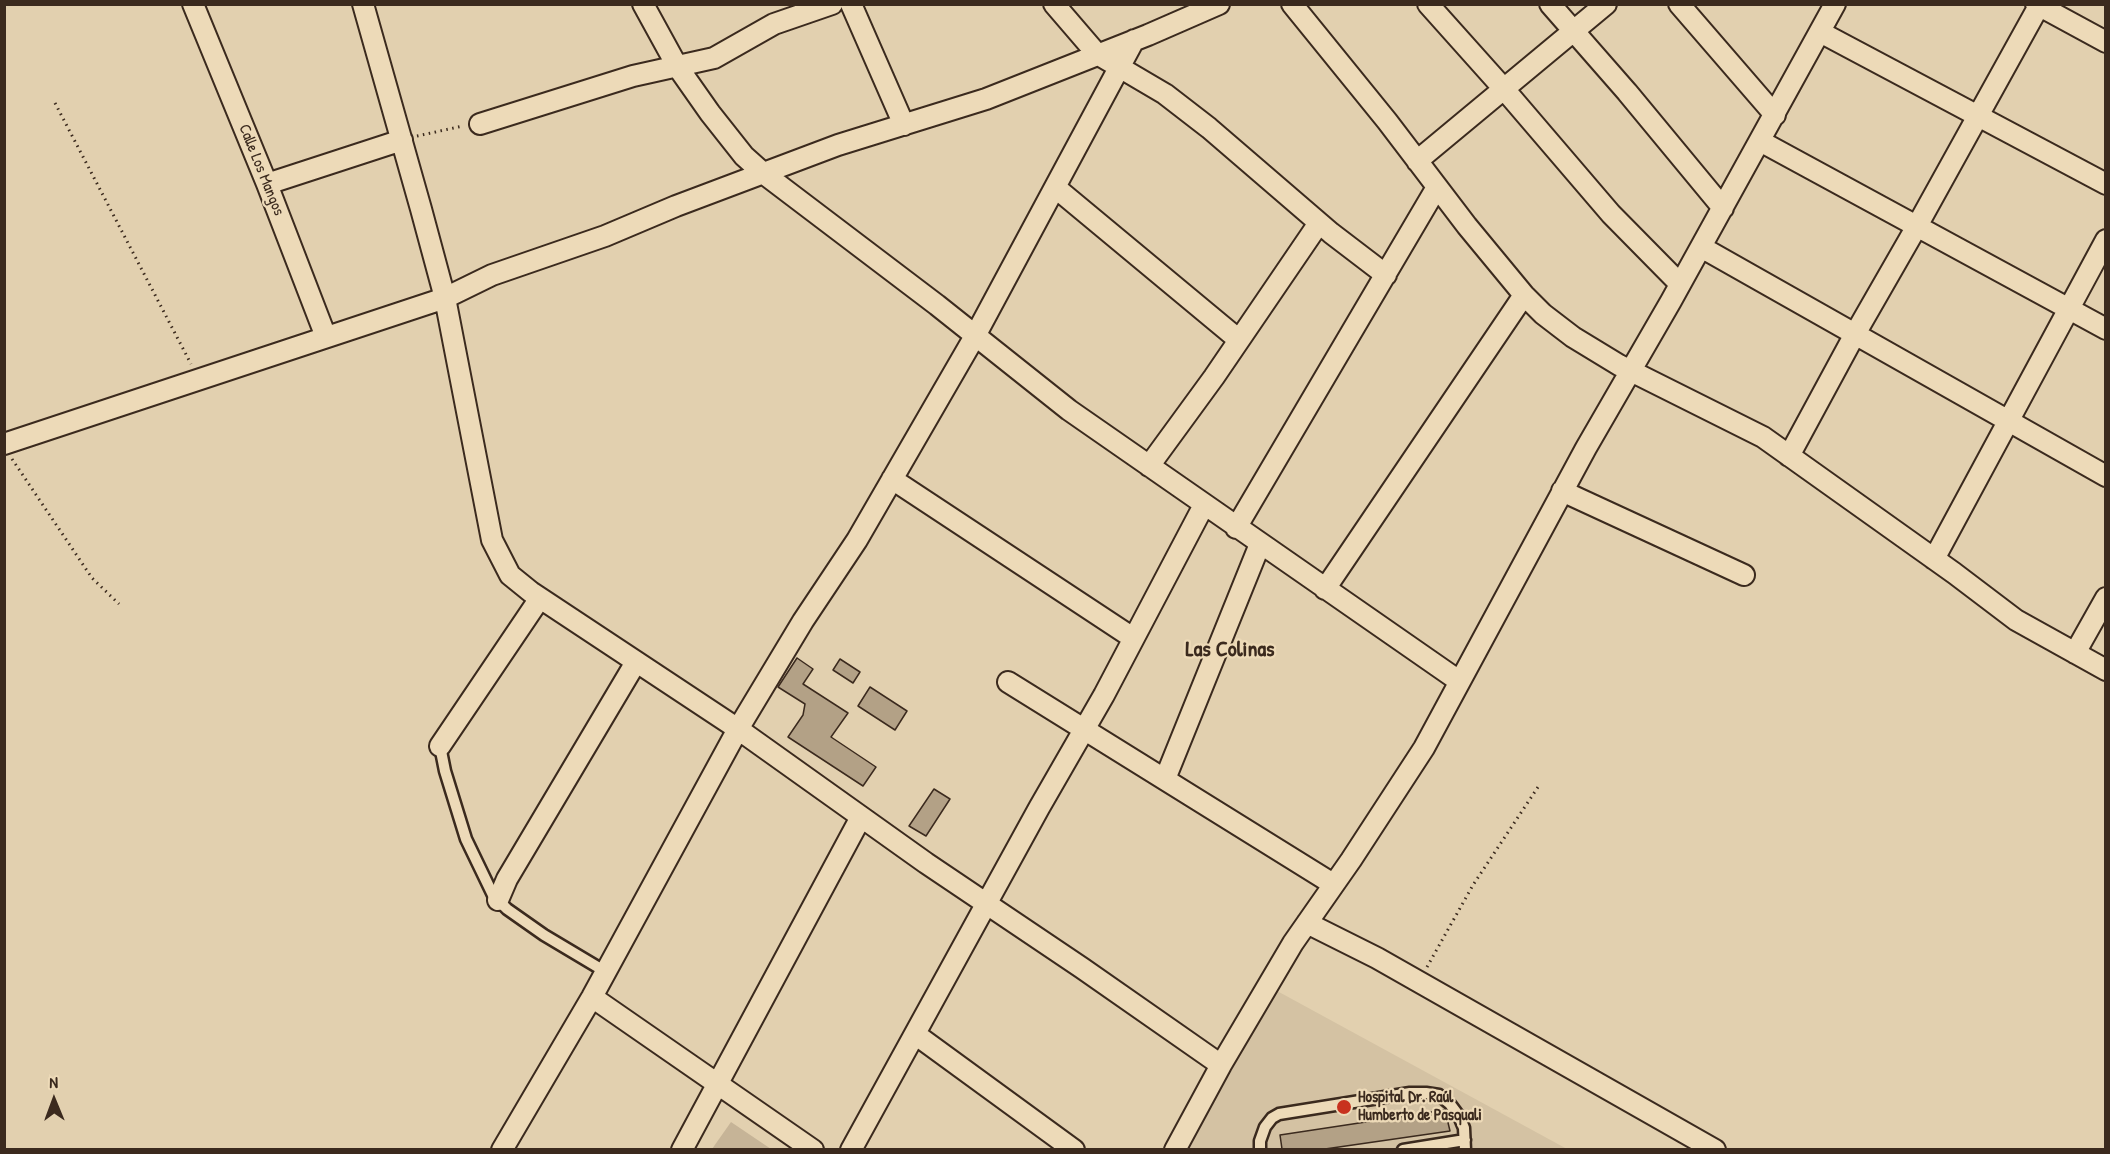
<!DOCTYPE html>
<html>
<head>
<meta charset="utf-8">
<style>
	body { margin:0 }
	#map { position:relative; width:2110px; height:1154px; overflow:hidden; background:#e2d0af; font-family:"Patrick Hand",sans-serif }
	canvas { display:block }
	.frame { position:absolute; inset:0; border:6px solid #3b2a1e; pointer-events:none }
	.north { position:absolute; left:24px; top:1070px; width:60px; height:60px; -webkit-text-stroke:4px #eddab8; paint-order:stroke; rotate:359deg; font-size:16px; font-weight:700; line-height:24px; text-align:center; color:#3b2a1e }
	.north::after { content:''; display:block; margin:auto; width:21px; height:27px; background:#3b2a1e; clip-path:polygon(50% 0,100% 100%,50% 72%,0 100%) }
</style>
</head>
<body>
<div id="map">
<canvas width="2110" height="1154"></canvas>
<div class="frame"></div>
<div class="north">N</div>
</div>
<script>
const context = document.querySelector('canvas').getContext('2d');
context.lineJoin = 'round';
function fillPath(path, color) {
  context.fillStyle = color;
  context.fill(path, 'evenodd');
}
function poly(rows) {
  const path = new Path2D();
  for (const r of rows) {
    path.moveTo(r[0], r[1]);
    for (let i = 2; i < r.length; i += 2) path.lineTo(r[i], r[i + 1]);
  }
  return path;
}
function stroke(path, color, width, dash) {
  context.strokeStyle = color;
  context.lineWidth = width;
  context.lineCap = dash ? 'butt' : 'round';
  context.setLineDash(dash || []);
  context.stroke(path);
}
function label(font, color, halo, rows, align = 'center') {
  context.font = font + ' "Patrick Hand",sans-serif';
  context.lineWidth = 4.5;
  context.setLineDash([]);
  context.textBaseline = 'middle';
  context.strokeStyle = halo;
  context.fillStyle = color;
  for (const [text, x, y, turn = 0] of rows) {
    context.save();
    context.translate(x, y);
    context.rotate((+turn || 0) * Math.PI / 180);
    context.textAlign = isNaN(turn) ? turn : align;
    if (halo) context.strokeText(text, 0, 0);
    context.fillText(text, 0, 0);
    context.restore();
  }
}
const built = poly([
	[1268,986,1567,1149,1175,1150]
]);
const green = poly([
	[731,1122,771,1149,712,1149]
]);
const building = poly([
	[797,658,813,669,803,684,848,713,831,737,876,767,863,786,788,737,803,715,805,704,778,687,797,658],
	[840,659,860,672,853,683,833,670,840,659],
	[870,687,907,711,895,730,858,706,870,687],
	[934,789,950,799,926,836,909,826,934,789],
	[1445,1110,1450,1131,1325,1149,1282,1149,1280,1135,1445,1110]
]);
const path = poly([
	[55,103,191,364],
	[417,136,463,126],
	[12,459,92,578,119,604],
	[1427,967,1473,885,1538,787]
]);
const service = poly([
	[440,746,445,771,466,839,493,895,507,909,544,935,606,972],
	[1260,1150,1260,1141,1265,1127,1272,1118,1279,1114,1410,1093,1426,1093,1439,1095,1450,1104,1459,1116,1464,1128,1465,1150],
	[1403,1150,1465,1140]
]);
const minor = poly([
	[193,4,267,184,326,337],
	[363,4,421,209,445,298,492,540,510,575,531,592,738,729,926,863,1082,968,1221,1065],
	[643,4,677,66,710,113,744,156,763,173,937,305,1069,410,1459,681],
	[851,4,904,125],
	[1054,4,1097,54,1165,94,1209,128,1331,233,1386,275],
	[1292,4,1387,121,1467,226,1524,295,1543,314,1573,337,1619,365,1763,437,1954,573,2016,620,2106,670],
	[1428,4,1504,89,1611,214,1680,284],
	[1550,4,1627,92,1723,208],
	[1679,4,1775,115],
	[2036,4,2106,42],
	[1820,32,2106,184],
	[480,124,633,76,714,58,774,24,832,4],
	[1760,141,2106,329],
	[1417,161,1606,4],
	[267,184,402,140],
	[1056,188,1239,340],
	[1701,247,2106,476],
	[4,444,445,298,492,275,605,236,676,206,838,145,986,99,1148,35,1219,4],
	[1789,456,1855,334,1917,226,2040,4],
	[1149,466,1214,377,1319,223],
	[892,479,1133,638],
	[1562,491,1744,575],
	[1236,528,1437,187],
	[1934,559,2106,240],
	[1325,589,1524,295],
	[2075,653,2106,598],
	[1008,682,1333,884],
	[440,746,540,598],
	[1165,779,1260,544],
	[498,900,507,879,636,662],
	[1307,923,1377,958,1715,1150],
	[592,997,813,1150],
	[915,1034,1074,1150],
	[502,1150,592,997,738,729,803,621,857,540,975,336,1134,40],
	[682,1150,861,817],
	[851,1150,1039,808,1104,695,1204,505],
	[1175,1150,1221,1065,1293,943,1351,860,1424,748,1586,448,1671,301,1835,4]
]);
const markers = [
	[1344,1107,8,"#c8321e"]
];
const streetNames = [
	["Calle Los Mangos",261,170,68]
];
const poiNames = [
	["Hospital Dr. Raúl",1358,1098],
	["Humberto de Pasquali",1358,1116]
];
const districtNames = [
	["Las Colinas",1230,650]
];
fillPath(built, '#d4c2a3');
fillPath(green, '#c6b497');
fillPath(building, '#b3a186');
stroke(building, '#3b2a1e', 1.5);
stroke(service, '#3b2a1e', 15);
stroke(minor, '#3b2a1e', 24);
stroke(path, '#3b2a1e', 3, [1.5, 4.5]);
stroke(service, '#eddab8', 10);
stroke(minor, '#eddab8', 20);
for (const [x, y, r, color] of markers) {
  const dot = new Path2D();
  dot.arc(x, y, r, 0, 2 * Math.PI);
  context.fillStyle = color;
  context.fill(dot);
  stroke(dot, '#eddab8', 2);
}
label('16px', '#3b2a1e', '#eddab8', streetNames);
label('bold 16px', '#3b2a1e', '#eddab8', poiNames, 'left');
label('bold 22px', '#3b2a1e', '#eddab8', districtNames);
</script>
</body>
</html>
